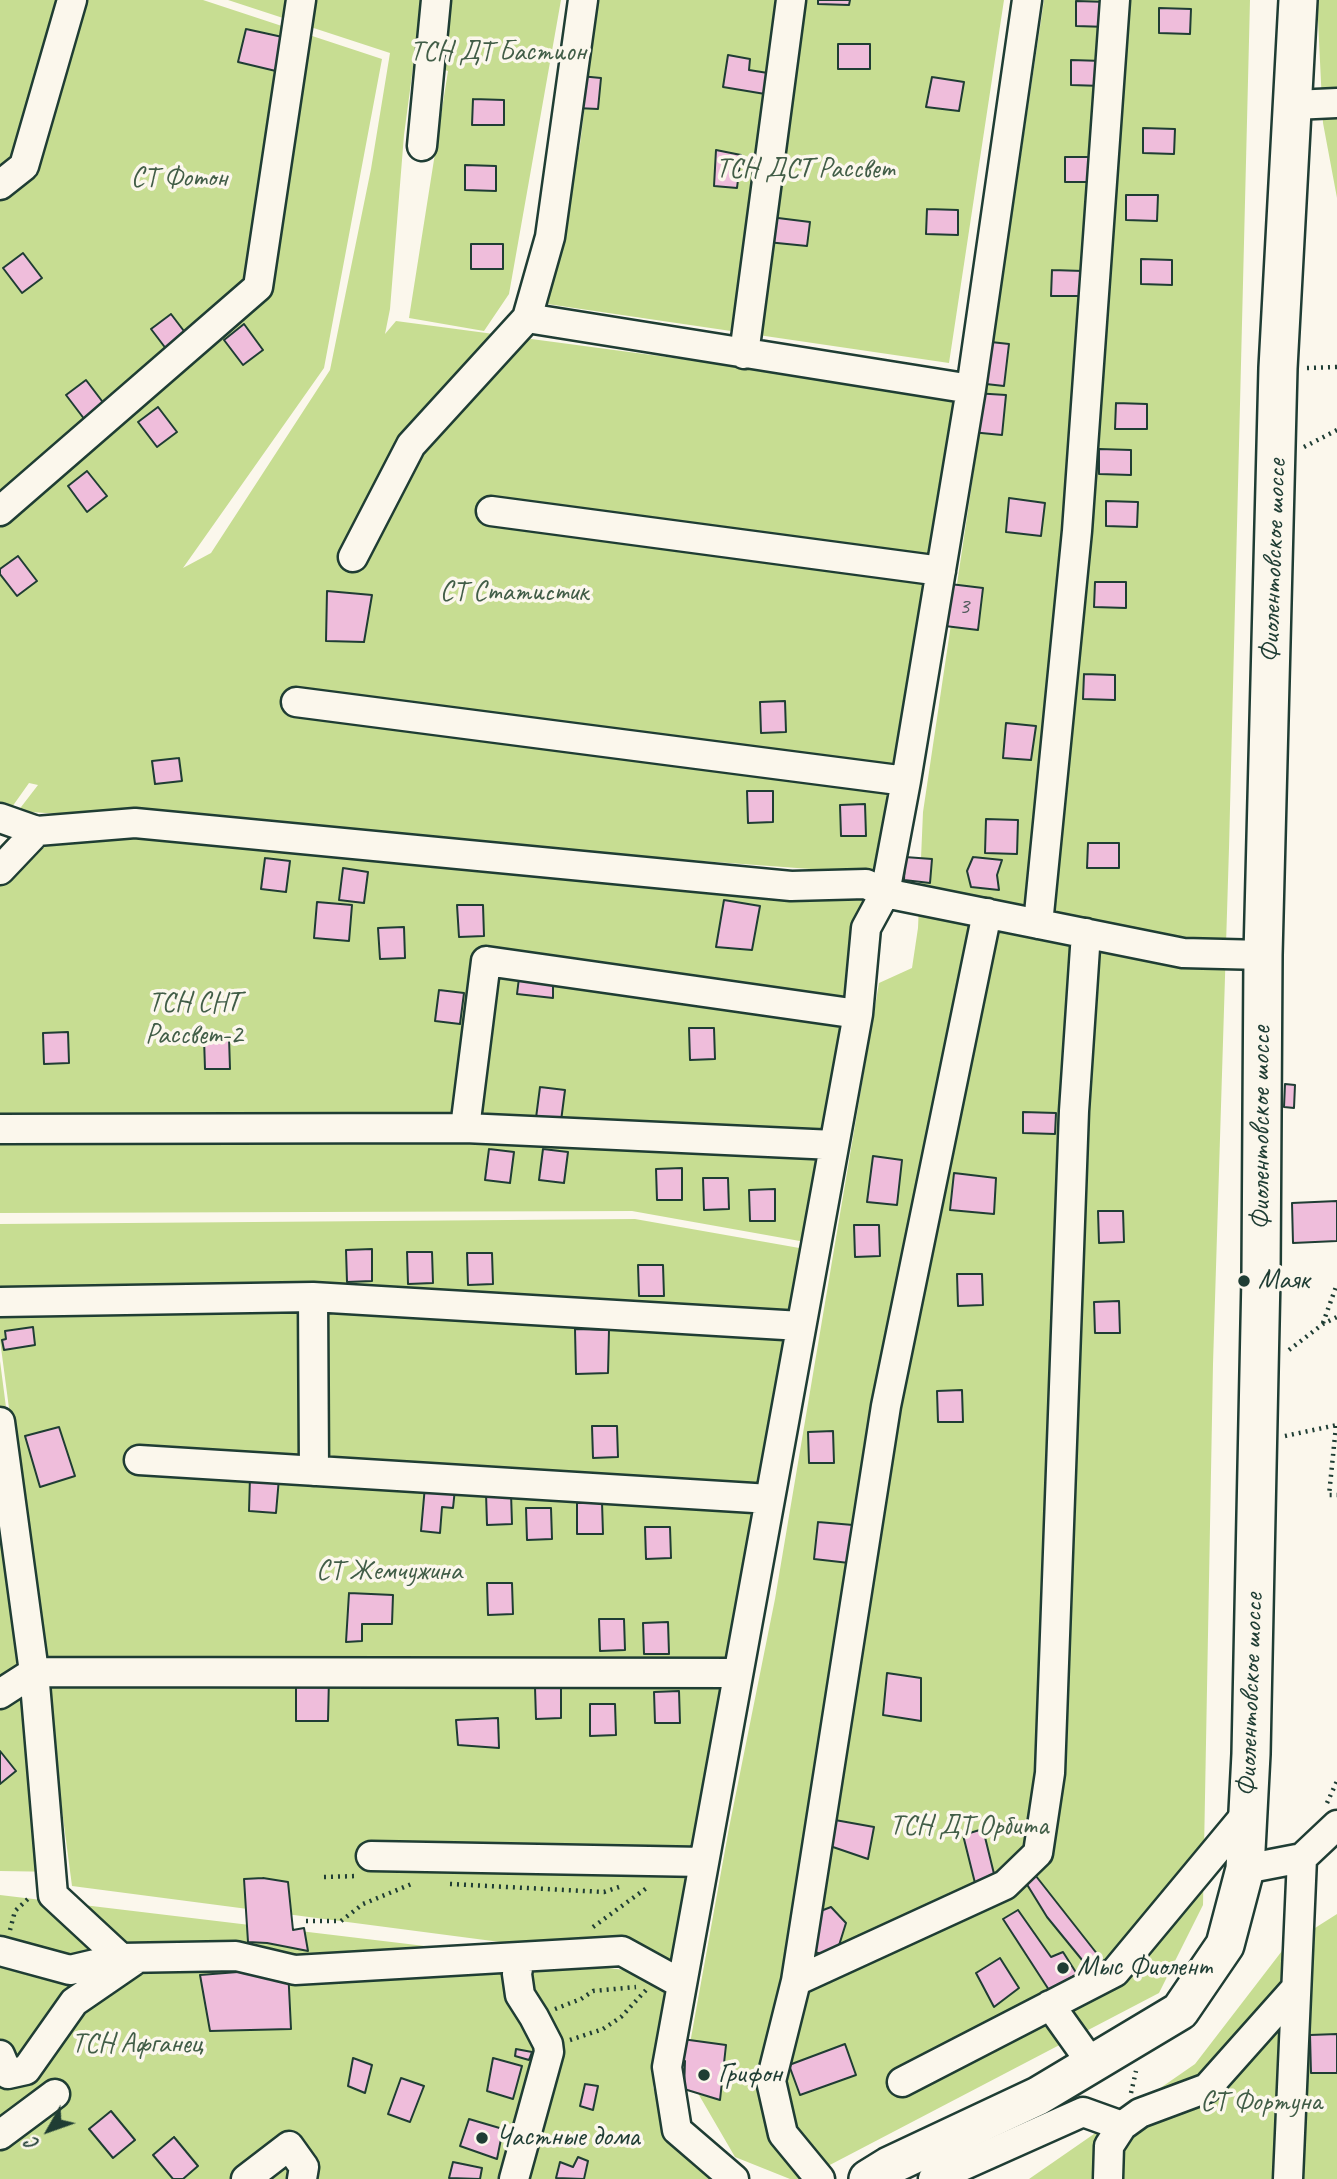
<!DOCTYPE html>
<html>
<head>
<meta charset="utf-8">
<style>
	body { margin:0 }
	#map { position:relative; width:1337px; height:2179px; overflow:hidden; background:#fbf7ec; font-family:Caveat,sans-serif }
	canvas { display:block }
	.north { position:absolute; left:14px; top:2095px; width:70px; height:70px; -webkit-text-stroke:5px #fbf7ec; paint-order:stroke; rotate:230deg; font-size:19px; font-weight:700; line-height:28px; text-align:center; color:#1f3d34 }
	.north::after { content:''; display:block; margin:auto; width:24px; height:32px; background:#1f3d34; clip-path:polygon(50% 0,100% 100%,50% 72%,0 100%) }
</style>
</head>
<body>
<div id="map">
<canvas width="1337" height="2179"></canvas>
<div class="north">С</div>
</div>
<script>
const context = document.querySelector('canvas').getContext('2d');
context.lineJoin = 'round';
function fillPath(path, color) {
  context.fillStyle = color;
  context.fill(path, 'evenodd');
}
function poly(rows) {
  const path = new Path2D();
  for (const r of rows) {
    path.moveTo(r[0], r[1]);
    for (let i = 2; i < r.length; i += 2) path.lineTo(r[i], r[i + 1]);
  }
  return path;
}
function stroke(path, color, width, dash) {
  context.strokeStyle = color;
  context.lineWidth = width;
  context.lineCap = dash ? 'butt' : 'round';
  context.setLineDash(dash || []);
  context.stroke(path);
}
function label(font, color, halo, rows, align = 'center') {
  context.font = font + ' Caveat,sans-serif';
  context.lineWidth = 7;
  context.setLineDash([]);
  context.textBaseline = 'middle';
  context.strokeStyle = halo;
  context.fillStyle = color;
  for (const [text, x, y, turn = 0] of rows) {
    context.save();
    context.translate(x, y);
    context.rotate((+turn || 0) * Math.PI / 180);
    context.textAlign = isNaN(turn) ? turn : align;
    if (halo) context.strokeText(text, 0, 0);
    context.fillText(text, 0, 0);
    context.restore();
  }
}
const green = poly([
	[0,0,203,0,382,59,324,368,183,568,211,553,330,370,371,169,390,53,228,0,561,0,509,294,484,331,409,318,448,71,414,60,404,135,390,309,385,334,396,321,960,396,879,874,18,811,38,785,29,783,0,824],
	[598,0,1004,0,949,363,547,304,580,144],
	[1044,0,1250,0,1229,848,1213,1364,1203,1905,1159,1993,803,2179,790,2179,735,2157,685,2071,729,1828,775,1599,879,983,912,968,918,928,923,812],
	[1317,0,1337,0,1337,198,1323,123],
	[20,823,868,885,811,1243,632,1211,0,1213,0,847],
	[635,1219,805,1249,676,1965,72,1886,0,1340,0,1224],
	[0,1361,37,1646,61,1872,0,1871],
	[0,1895,633,1971,670,1987,653,2087,671,2140,718,2179,0,2179],
	[1337,1914,1337,2179,1029,2179,1195,2064,1285,1947]
]);
const building = poly([
	[818,0,850,0,849,5,818,4,818,0],
	[1076,1,1108,2,1108,27,1076,26,1076,1],
	[1159,8,1191,9,1190,34,1159,33,1159,8],
	[246,29,287,38,280,72,238,62,246,29],
	[838,44,870,44,870,69,838,69,838,44],
	[728,55,750,59,749,70,774,74,771,95,723,87,728,55],
	[1071,60,1103,61,1102,86,1071,85,1071,60],
	[580,76,601,78,598,109,576,108,580,76],
	[932,77,964,82,959,111,926,107,932,77],
	[473,99,504,100,504,125,472,125,473,99],
	[1143,128,1175,129,1174,154,1143,153,1143,128],
	[716,150,741,155,737,188,714,186,716,150],
	[1065,157,1096,157,1096,182,1065,182,1065,157],
	[465,165,496,166,496,191,465,190,465,165],
	[1126,195,1158,195,1157,221,1126,220,1126,195],
	[927,209,958,210,958,235,926,234,927,209],
	[770,217,810,222,807,246,767,242,770,217],
	[471,244,503,244,503,269,471,269,471,244],
	[23,253,42,278,22,293,3,268,23,253],
	[1141,259,1172,260,1172,285,1141,284,1141,259],
	[1052,270,1083,271,1083,296,1051,296,1052,270],
	[171,314,190,339,170,354,151,329,171,314],
	[244,324,263,350,243,365,224,340,244,324],
	[982,341,1009,344,1004,386,977,383,982,341],
	[86,380,105,405,85,420,66,395,86,380],
	[974,393,1006,395,1002,435,971,432,974,393],
	[1116,403,1147,404,1147,429,1115,429,1116,403],
	[158,407,177,432,157,447,138,422,158,407],
	[1099,449,1131,450,1131,475,1099,474,1099,449],
	[87,471,107,496,87,512,68,486,87,471],
	[1009,498,1045,503,1041,536,1006,532,1009,498],
	[1106,501,1138,502,1137,527,1106,526,1106,501],
	[18,556,37,581,17,596,0,574,0,569,18,556],
	[1095,582,1126,582,1126,608,1094,607,1095,582],
	[950,584,983,588,978,630,945,626,950,584],
	[327,591,372,595,364,642,326,641,327,591],
	[1084,674,1115,675,1115,700,1083,699,1084,674],
	[785,701,786,732,761,733,760,702,785,701],
	[1006,723,1036,726,1031,760,1003,758,1006,723],
	[179,758,182,781,155,784,152,761,179,758],
	[747,791,773,791,773,822,748,823,747,791],
	[865,804,866,836,841,836,840,805,865,804],
	[986,819,1018,820,1017,854,985,853,986,819],
	[1088,843,1119,843,1119,868,1087,868,1088,843],
	[905,857,932,859,930,883,904,880,905,857],
	[973,857,1002,860,997,875,999,890,971,887,967,871,973,857],
	[265,858,290,861,286,892,261,889,265,858],
	[343,868,368,872,364,903,339,900,343,868],
	[724,900,760,906,752,950,716,947,724,900],
	[317,902,352,905,349,941,314,938,317,902],
	[457,905,483,905,484,936,459,937,457,905],
	[404,927,405,958,380,959,378,928,404,927],
	[520,970,553,975,553,998,517,994,520,970],
	[439,990,464,993,460,1024,435,1021,439,990],
	[689,1028,714,1028,715,1059,690,1060,689,1028],
	[68,1032,69,1063,44,1064,43,1033,68,1032],
	[229,1037,230,1069,205,1069,204,1038,229,1037],
	[1285,1084,1295,1085,1294,1108,1284,1107,1285,1084],
	[540,1087,565,1090,561,1121,536,1118,540,1087],
	[1023,1112,1056,1113,1055,1134,1023,1133,1023,1112],
	[489,1149,514,1152,510,1183,485,1180,489,1149],
	[543,1149,568,1152,564,1183,539,1180,543,1149],
	[873,1156,902,1160,897,1205,867,1202,873,1156],
	[682,1168,682,1200,657,1200,656,1169,682,1168],
	[954,1173,996,1178,994,1214,950,1210,954,1173],
	[703,1178,728,1178,729,1209,704,1210,703,1178],
	[775,1189,775,1221,750,1221,749,1190,775,1189],
	[1337,1201,1337,1241,1293,1243,1292,1203,1337,1201],
	[1098,1211,1123,1211,1124,1242,1099,1243,1098,1211],
	[854,1225,879,1225,880,1256,855,1257,854,1225],
	[372,1249,372,1281,347,1282,346,1250,372,1249],
	[407,1252,432,1252,433,1283,408,1284,407,1252],
	[467,1253,492,1253,493,1284,468,1285,467,1253],
	[638,1265,663,1265,664,1296,639,1296,638,1265],
	[957,1274,982,1274,983,1305,958,1306,957,1274],
	[1119,1301,1120,1333,1095,1333,1094,1302,1119,1301],
	[33,1327,35,1345,4,1350,2,1340,6,1339,5,1331,33,1327],
	[575,1329,609,1330,608,1373,576,1374,575,1329],
	[962,1390,963,1422,938,1422,937,1391,962,1390],
	[592,1426,617,1426,618,1457,593,1458,592,1426],
	[59,1427,75,1476,40,1487,25,1436,59,1427],
	[833,1431,834,1463,809,1463,808,1432,833,1431],
	[250,1477,279,1478,276,1513,249,1511,250,1477],
	[425,1486,455,1489,453,1508,442,1507,440,1533,421,1531,425,1486],
	[486,1493,511,1493,512,1524,487,1525,486,1493],
	[602,1502,603,1534,577,1534,577,1503,602,1502],
	[526,1508,551,1508,552,1539,527,1540,526,1508],
	[818,1522,853,1525,849,1563,814,1559,818,1522],
	[645,1527,670,1527,671,1558,646,1559,645,1527],
	[487,1583,512,1583,513,1614,488,1615,487,1583],
	[349,1593,393,1595,392,1624,362,1624,362,1641,346,1642,349,1593],
	[599,1619,624,1619,625,1650,600,1651,599,1619],
	[668,1622,669,1654,644,1654,643,1623,668,1622],
	[887,1673,921,1678,921,1721,883,1715,887,1673],
	[296,1677,329,1677,328,1721,296,1721,296,1677],
	[535,1687,561,1687,561,1718,536,1719,535,1687],
	[679,1691,680,1723,655,1723,654,1692,679,1691],
	[590,1704,615,1704,616,1735,590,1736,590,1704],
	[498,1718,499,1748,458,1745,456,1720,498,1718],
	[0,1751,16,1771,0,1784,0,1751],
	[835,1820,874,1827,868,1859,830,1846,835,1820],
	[983,1829,996,1882,976,1887,963,1835,983,1829],
	[1032,1871,1098,1955,1087,1966,1047,1917,1023,1878,1032,1871],
	[263,1878,288,1882,293,1930,304,1928,308,1951,267,1943,248,1942,244,1879,263,1878],
	[831,1907,846,1923,836,1955,810,1952,818,1912,831,1907],
	[1018,1910,1051,1957,1063,1952,1077,1974,1049,1990,1003,1919,1018,1910],
	[1000,1958,1019,1988,994,2007,976,1973,1000,1958],
	[288,1968,291,2029,210,2031,200,1975,288,1968],
	[1337,2034,1337,2073,1311,2073,1310,2035,1337,2034],
	[682,2039,726,2045,720,2100,684,2089,685,2061,678,2060,682,2039],
	[845,2044,856,2075,800,2095,789,2065,845,2044],
	[516,2049,532,2052,529,2060,515,2056,516,2049],
	[353,2058,372,2065,365,2093,348,2086,353,2058],
	[493,2058,522,2066,513,2099,487,2091,493,2058],
	[401,2078,424,2086,410,2122,388,2114,401,2078],
	[585,2084,598,2086,593,2110,580,2106,585,2084],
	[111,2111,135,2140,113,2158,89,2129,111,2111],
	[469,2119,503,2129,497,2159,460,2146,469,2119],
	[174,2137,198,2166,183,2179,173,2179,153,2155,174,2137],
	[578,2157,588,2161,584,2179,556,2178,560,2162,573,2167,578,2157],
	[453,2162,482,2168,480,2179,449,2178,453,2162]
]);
const path = poly([
	[1307,368,1337,367],
	[1304,447,1337,430],
	[1323,1323,1337,1284],
	[1289,1350,1323,1324,1337,1317],
	[1336,1426,1329,1495,1337,1495],
	[1285,1436,1337,1425],
	[1327,1803,1337,1781],
	[324,1877,358,1876],
	[450,1884,604,1892,622,1886],
	[306,1921,341,1921,363,1904,414,1883],
	[593,1927,648,1887],
	[10,1930,15,1911,30,1897],
	[555,2009,581,1999,593,1991,636,1987],
	[570,2040,603,2029,621,2017,646,1990],
	[1131,2093,1136,2071]
]);
const minor = poly([
	[1294,105,1337,103],
	[422,146,436,0],
	[0,185,24,166,72,0],
	[527,318,971,389],
	[744,354,791,0],
	[0,511,258,287,301,0],
	[491,511,941,571],
	[353,557,411,445,527,318,550,237,583,0],
	[296,702,906,781],
	[0,818,37,831],
	[0,870,37,831,135,823,791,886,866,884,885,893,1183,953,1263,955],
	[1038,924,1077,531,1115,0],
	[465,1128,486,961,858,1014],
	[0,1129,465,1128,834,1145],
	[313,1297,314,1471],
	[0,1302,313,1297,801,1326],
	[0,1422,34,1672,53,1895,121,1958,236,1956,295,1970,622,1951,682,1984],
	[139,1460,770,1499],
	[0,1694,34,1672,738,1673],
	[371,1856,704,1862],
	[1245,1869,1302,1858,1337,1825],
	[0,1951,70,1970,121,1958],
	[796,1981,1005,1885,1038,1853,1050,1773,1074,1111,1086,933],
	[1050,2005,1092,2064],
	[0,2055,8,2074,26,2070,74,2002,138,1958],
	[902,2082,1115,1972,1248,1812],
	[0,2135,55,2094],
	[246,2179,289,2146,304,2167,302,2179],
	[514,2179,549,2052,548,2044,534,2017,520,1995,517,1974,520,1957],
	[734,2179,677,2130,667,2067,858,1014,866,928,885,893,906,781,971,389,1027,0],
	[820,2179,783,2134,771,2081,796,1981,886,1406,987,913],
	[933,2179,1083,2112,1122,2126],
	[1108,2179,1109,2146,1122,2126,1140,2113,1207,2088,1296,1988],
	[1288,2179,1302,1858]
]);
const major = poly([
	[868,2179,889,2166,1038,2096,1180,2011,1225,1945,1245,1869,1251,1754,1261,1276,1263,955,1278,368,1298,0]
]);
const markers = [
	[1244,1281,7,"#1f3d34"],
	[1063,1968,7,"#1f3d34"],
	[704,2075,7,"#1f3d34"],
	[482,2138,7,"#1f3d34"]
];
const numberNames = [
	["3",964,607]
];
const parkNames = [
	["ТСН ДТ Бастион",498,53],
	["ТСН ДСТ Рассвет",805,170],
	["СТ Фотон",179,179],
	["СТ Статистик",514,593],
	["ТСН СНТ",194,1004],
	["Рассвет-2",194,1036],
	["СТ Жемчужина",389,1572],
	["ТСН ДТ Орбита",969,1827],
	["ТСН Афганец",137,2045],
	["СТ Фортуна",1261,2103]
];
const streetNames = [
	["Фиолентовское шоссе",1274,561,-88],
	["Фиолентовское шоссе",1262,1128,-90],
	["Фиолентовское шоссе",1251,1695,-88]
];
const poiNames = [
	["Маяк",1258,1281],
	["Мыс Фиолент",1077,1968],
	["Грифон",718,2075],
	["Частные дома",496,2138]
];
fillPath(green, '#c7dd92');
fillPath(building, '#efbddb');
stroke(building, '#1f3d34', 2);
stroke(minor, '#1f3d34', 33);
stroke(major, '#1f3d34', 42);
stroke(path, '#1f3d34', 4.5, [2, 5]);
stroke(minor, '#fbf7ec', 28);
stroke(major, '#fbf7ec', 37);
for (const [x, y, r, color] of markers) {
  const dot = new Path2D();
  dot.arc(x, y, r, 0, 2 * Math.PI);
  context.fillStyle = color;
  context.fill(dot);
  stroke(dot, '#fbf7ec', 2.5);
}
label('24px', '#535d5e', null, numberNames);
label('28px', '#415d47', '#fbf7ec', parkNames);
label('28px', '#1f3d34', '#fbf7ec', streetNames);
label('28px', '#1f3d34', '#fbf7ec', poiNames, 'left');
</script>
</body>
</html>
